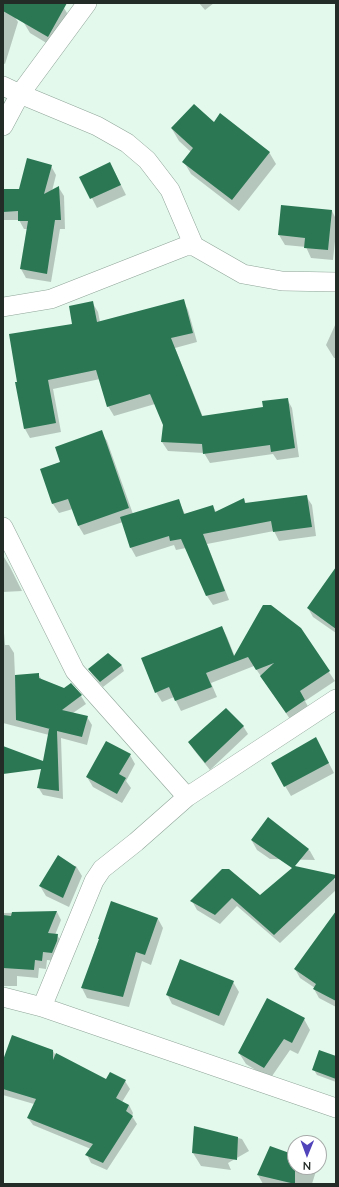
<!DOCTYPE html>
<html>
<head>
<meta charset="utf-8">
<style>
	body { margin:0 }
	#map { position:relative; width:339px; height:1187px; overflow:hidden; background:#e3f9ec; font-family:Lato,sans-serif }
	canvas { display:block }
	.frame { position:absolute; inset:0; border:4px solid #242c27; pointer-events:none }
	.north { position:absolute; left:287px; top:1135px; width:40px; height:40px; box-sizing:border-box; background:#fff; border:1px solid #a7aba9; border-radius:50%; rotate:181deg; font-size:11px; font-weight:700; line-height:16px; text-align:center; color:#242c27 }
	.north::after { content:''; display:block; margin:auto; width:14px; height:18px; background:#5144bb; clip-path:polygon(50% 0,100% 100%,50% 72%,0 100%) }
</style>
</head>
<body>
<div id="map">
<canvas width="339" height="1187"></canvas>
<div class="frame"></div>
<div class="north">N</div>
</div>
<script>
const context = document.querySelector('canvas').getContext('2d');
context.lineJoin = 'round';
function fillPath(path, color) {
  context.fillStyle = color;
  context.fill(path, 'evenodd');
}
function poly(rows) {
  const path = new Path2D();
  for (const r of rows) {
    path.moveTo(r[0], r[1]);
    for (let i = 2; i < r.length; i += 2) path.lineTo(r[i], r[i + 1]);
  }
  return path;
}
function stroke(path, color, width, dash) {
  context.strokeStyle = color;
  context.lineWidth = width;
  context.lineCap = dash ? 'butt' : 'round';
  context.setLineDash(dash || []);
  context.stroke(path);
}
const shadow = poly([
	[28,3,55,3,64,8,70,18,53,47,30,33,24,23],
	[199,3,214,3,205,10],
	[3,7,13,14,18,22,5,64,3,63],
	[214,123,269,152,276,164,239,211,191,174,184,162,191,152,179,141,172,129],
	[51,166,56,175,52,191,59,188,64,196,65,229,60,229,51,282,26,278,21,269,27,229,24,229,19,220,3,220,3,190,20,190],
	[115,173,126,195,97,208,81,177],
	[282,206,332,211,336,219,336,232,333,260,311,258,306,247,285,245,279,235],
	[183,300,188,310,197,342,175,348,203,417,264,408,287,399,292,408,299,457,277,460,273,454,210,463,204,453,168,451,162,442,164,425,155,404,114,416,108,406,100,379,53,389,61,432,30,438,25,429,18,383,73,325,92,302,98,312,100,322],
	[336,323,336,358,334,358,326,345],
	[101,432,107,441,133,514,178,500,185,514,213,506,216,512,244,499,246,504,306,496,312,505,316,536,279,541,274,531,207,544,229,600,213,605,207,596,186,548,176,550,174,545,136,557,131,548,123,522,84,535,78,525,73,509,59,513,53,504,41,469,61,462],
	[3,557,4,557,10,567,22,591,3,592],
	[336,587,336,633,313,617,308,608],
	[3,621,5,645,9,645,14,653,15,676,38,674,42,680,64,689,71,684,81,696,86,704,73,713,87,717,92,725,87,745,61,738,63,799,43,795,38,787,49,735,3,723],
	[222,627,227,637,235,657,300,629,335,681,305,701,310,710,292,722,254,666,211,683,217,697,181,711,174,697,162,702,156,692],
	[108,654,122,666,124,671,103,687,92,674,89,669],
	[243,726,248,734,210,770,194,750,189,742],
	[321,748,334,773,291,796,272,764],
	[130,755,135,764,126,781,131,788,122,803,93,787,87,777],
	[269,819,310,851,315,860,270,859,257,850,252,841],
	[52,866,76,866,82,876,69,907,46,896,40,886],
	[334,879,336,882,336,890,280,943,237,906,220,924,197,910,192,901,260,896],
	[112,902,158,919,163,928,151,965,142,961,129,1007,87,998,82,988],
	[57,912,61,920,55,935,57,935,62,943,57,961,47,960,46,969,39,968,38,978,17,976,17,986,3,986,3,913],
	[336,913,336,1007,319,998,314,989,315,988,300,978,295,969],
	[233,982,239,992,224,1026,172,1004,167,994],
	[304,1019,310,1030,298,1054,290,1050,270,1079,246,1064,239,1053],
	[53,1051,56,1056,106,1081,125,1081,130,1089,122,1102,129,1105,133,1113,132,1116,137,1124,107,1170,91,1163,87,1155,91,1149,33,1125,28,1118,34,1104,3,1095,3,1063],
	[336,1057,336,1082,317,1075,314,1070],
	[195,1127,242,1139,249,1151,228,1163,231,1170,201,1166,193,1153],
	[295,1156,295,1167,314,1167,316,1171,312,1184,263,1184,258,1175]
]);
const building = poly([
	[3,3,67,3,48,37,3,11],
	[194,104,214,122,220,113,270,152,232,200,182,162,193,148,171,128],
	[27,158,52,165,44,194,59,186,61,220,55,220,47,274,20,269,28,221,18,221,18,211,3,212,3,189,19,189],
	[110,162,121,185,90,199,79,177],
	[281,205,332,210,328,250,304,248,305,238,278,235],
	[184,299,193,333,171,338,202,416,263,407,262,401,288,398,295,448,271,452,270,445,203,454,202,444,161,442,163,425,150,394,107,407,96,370,48,380,56,423,24,429,15,382,17,382,9,334,72,324,69,306,93,301,97,322],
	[102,430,129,508,78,526,68,499,52,504,40,469,60,462,55,447],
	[307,495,312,527,273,532,271,521,203,534,225,591,206,596,181,539,170,541,169,536,130,548,120,517,179,499,184,514,213,505,215,512,244,498,245,503],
	[336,567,336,629,307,608],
	[263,605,271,605,301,628,330,671,300,691,305,700,286,713,260,676,274,663,256,670,248,657,206,673,212,687,175,701,169,687,155,693,141,658,222,626,234,656],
	[108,653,122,665,100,682,88,669],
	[39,673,39,678,64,688,71,683,82,695,62,710,88,716,82,737,57,731,59,791,37,788,41,769,3,774,3,746,43,761,49,729,50,729,16,720,15,675],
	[226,708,244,726,205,763,188,742],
	[316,737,329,763,284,787,271,763],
	[106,741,131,754,119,774,126,778,117,794,86,777],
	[268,817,309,849,295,866,336,875,336,877,274,935,232,898,215,915,190,901,222,869,229,869,260,895,292,868,251,840],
	[58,855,76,867,63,898,39,886],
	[111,901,158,918,145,955,136,952,123,997,81,988,99,939,98,939],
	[57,911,48,933,58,934,57,941,52,953,43,952,42,961,35,960,34,970,3,968,3,915,11,916,12,912],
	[336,911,336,1001,313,989,316,984,294,969],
	[180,959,234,981,219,1016,166,995],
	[267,998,305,1018,292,1043,284,1039,264,1068,238,1053],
	[12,1035,53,1050,53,1060,56,1053,106,1079,110,1072,126,1080,116,1098,129,1105,126,1111,133,1116,103,1163,85,1155,93,1144,27,1118,36,1099,3,1089,3,1060],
	[319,1050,336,1056,336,1079,312,1070],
	[194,1126,238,1137,237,1160,192,1153],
	[270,1146,295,1155,295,1184,257,1175]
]);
const minor = poly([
	[3,86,20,94,97,126,127,143,147,160,170,190,194,246],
	[3,126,20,94,87,3],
	[3,307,51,299,186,246,194,246,243,274,282,281,336,282],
	[3,527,75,671,187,797],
	[3,997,42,1007,336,1108],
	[42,1007,94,881,102,869,136,842,187,797,336,699]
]);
fillPath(shadow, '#0003');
fillPath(building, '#2b7754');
stroke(minor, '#8fa498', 20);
stroke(minor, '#fff', 19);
</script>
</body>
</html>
